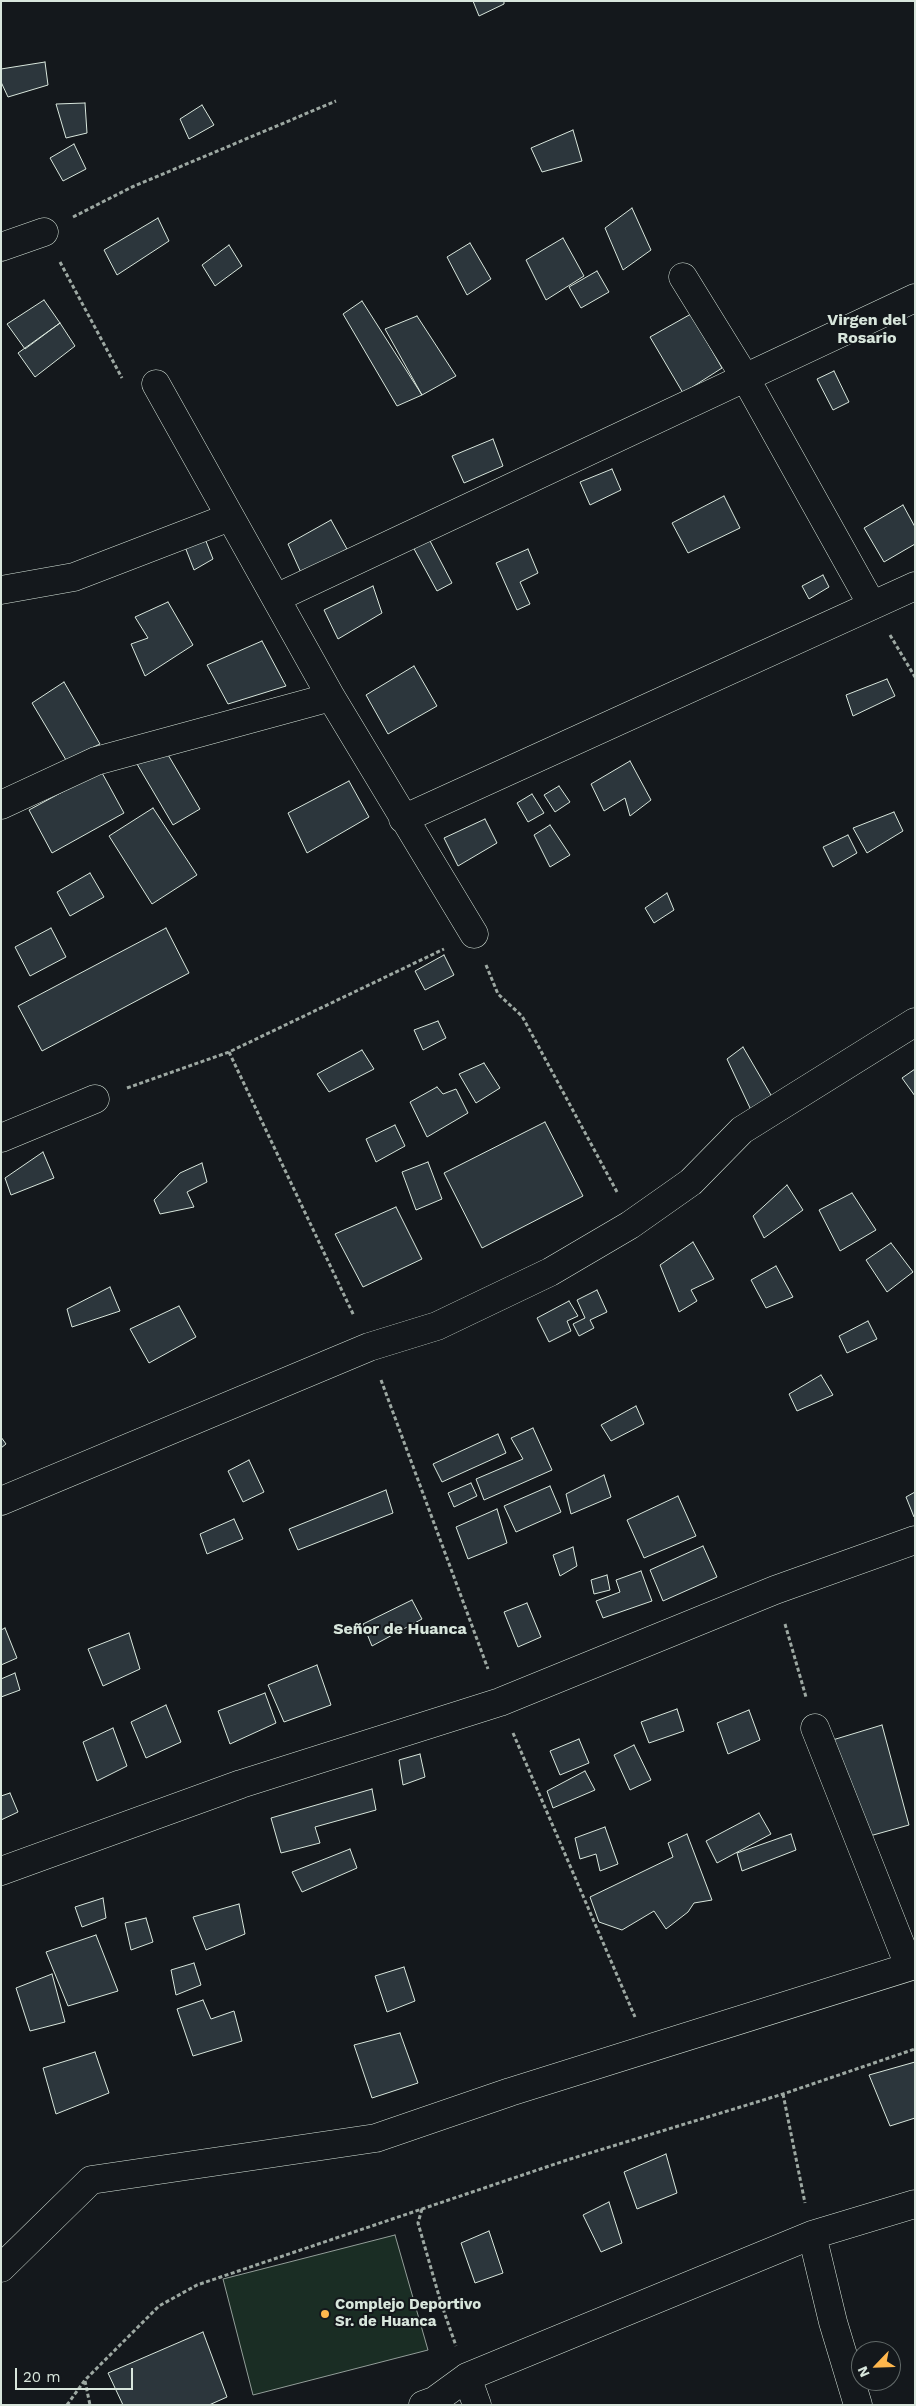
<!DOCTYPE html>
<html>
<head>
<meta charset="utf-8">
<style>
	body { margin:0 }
	#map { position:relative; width:916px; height:2406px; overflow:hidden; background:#14181c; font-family:"Work Sans",sans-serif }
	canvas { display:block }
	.frame { position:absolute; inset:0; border:2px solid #d8e6dc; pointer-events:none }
	.north { position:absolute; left:851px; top:2341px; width:50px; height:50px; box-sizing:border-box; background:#14181c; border:1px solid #626a69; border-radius:50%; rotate:246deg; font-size:14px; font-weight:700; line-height:20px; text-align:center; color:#d8e6dc }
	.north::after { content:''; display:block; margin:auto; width:18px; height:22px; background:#ffb74d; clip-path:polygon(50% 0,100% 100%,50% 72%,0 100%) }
	.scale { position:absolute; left:15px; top:2368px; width:118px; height:22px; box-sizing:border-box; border:2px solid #d8e6dc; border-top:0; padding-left:6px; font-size:15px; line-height:18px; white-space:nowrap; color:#d8e6dc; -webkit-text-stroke:4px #14181c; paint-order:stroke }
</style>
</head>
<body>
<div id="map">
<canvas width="916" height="2406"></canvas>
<div class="frame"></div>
<div class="north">N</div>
<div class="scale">20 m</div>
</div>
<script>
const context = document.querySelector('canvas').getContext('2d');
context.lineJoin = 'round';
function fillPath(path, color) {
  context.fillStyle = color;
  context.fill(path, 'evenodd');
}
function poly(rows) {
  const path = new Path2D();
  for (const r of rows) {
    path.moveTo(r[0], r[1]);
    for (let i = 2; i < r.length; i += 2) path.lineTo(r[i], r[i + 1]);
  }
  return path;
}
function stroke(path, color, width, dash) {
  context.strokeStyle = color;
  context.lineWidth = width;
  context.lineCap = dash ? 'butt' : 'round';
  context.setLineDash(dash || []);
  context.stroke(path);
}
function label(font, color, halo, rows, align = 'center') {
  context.font = font + ' "Work Sans",sans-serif';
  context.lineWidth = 4;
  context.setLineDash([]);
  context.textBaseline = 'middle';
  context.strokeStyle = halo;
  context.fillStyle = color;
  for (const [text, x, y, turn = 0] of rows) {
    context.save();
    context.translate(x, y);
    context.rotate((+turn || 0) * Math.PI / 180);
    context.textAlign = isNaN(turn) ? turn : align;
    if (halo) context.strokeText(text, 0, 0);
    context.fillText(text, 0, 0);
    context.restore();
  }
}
const green = poly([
	[395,2235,428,2350,253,2395,223,2279,395,2235]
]);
const building = poly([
	[473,1,504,1,504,4,479,16,473,1],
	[45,62,48,85,8,97,1,82,1,69,45,62],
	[85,103,87,133,66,138,56,104,85,103],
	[202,105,214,125,189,139,180,119,202,105],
	[573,130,582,161,542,172,531,148,573,130],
	[74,144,86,169,63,181,50,158,74,144],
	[632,208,651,250,623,270,605,228,632,208],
	[158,218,169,241,117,275,104,250,158,218],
	[563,238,584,276,546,300,526,260,563,238],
	[470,243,491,279,467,295,447,257,470,243],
	[229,245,242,266,215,286,202,265,229,245],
	[597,271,609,292,581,308,569,287,597,271],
	[44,300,60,323,25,349,7,324,44,300],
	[362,301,422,395,397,406,343,314,362,301],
	[691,314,722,368,683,393,650,337,691,314],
	[417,316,456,376,422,395,385,329,417,316],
	[60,323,75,346,35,377,18,353,60,323],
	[834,371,849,402,833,410,817,379,834,371],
	[493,439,503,466,464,483,452,456,493,439],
	[612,469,621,490,590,505,580,482,612,469],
	[724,496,740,528,688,553,672,523,724,496],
	[903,505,915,527,915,544,884,562,864,528,903,505],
	[331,520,347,549,302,575,288,544,331,520],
	[202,531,213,559,194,570,182,539,202,531],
	[429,539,452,583,437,591,413,547,429,539],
	[528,549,538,573,520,582,530,604,517,610,496,563,528,549],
	[823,575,829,587,809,599,802,586,823,575],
	[373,586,382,613,338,639,324,610,373,586],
	[168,602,193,645,145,676,131,644,148,638,135,617,168,602],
	[262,641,286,686,228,704,207,665,262,641],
	[414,666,437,706,388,734,366,695,414,666],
	[887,679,895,696,853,716,846,695,887,679],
	[64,682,100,744,66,760,32,703,64,682],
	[164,748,200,809,173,825,137,764,164,748],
	[630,761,651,800,630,816,625,798,604,811,591,784,630,761],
	[101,771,124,813,52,853,29,810,101,771],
	[349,781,369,817,307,853,288,813,349,781],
	[559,786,570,802,555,812,544,795,559,786],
	[532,794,544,813,528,822,517,803,532,794],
	[153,808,197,875,152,904,109,836,153,808],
	[894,812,903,831,867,853,853,828,894,812],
	[485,819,497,843,458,866,444,838,485,819],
	[550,825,570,855,550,867,534,835,550,825],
	[848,835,857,853,833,867,823,847,848,835],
	[90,873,104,897,70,916,57,892,90,873],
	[667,893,674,910,654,923,645,908,667,893],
	[51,928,66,957,30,976,15,947,51,928],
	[166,928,189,973,42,1051,18,1006,166,928],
	[444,955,454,975,425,990,415,971,444,955],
	[438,1021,446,1038,423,1050,414,1030,438,1021],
	[743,1047,771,1095,762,1108,751,1110,727,1059,743,1047],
	[362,1050,374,1069,329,1092,317,1074,362,1050],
	[484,1063,500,1088,476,1103,459,1074,484,1063],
	[915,1069,915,1096,902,1078,915,1069],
	[437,1087,443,1094,456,1089,468,1113,427,1137,410,1102,437,1087],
	[545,1122,583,1196,482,1248,444,1173,545,1122],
	[395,1125,405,1146,376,1162,366,1139,395,1125],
	[43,1152,54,1178,11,1195,5,1178,43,1152],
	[428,1162,442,1199,416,1210,402,1172,428,1162],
	[202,1163,207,1182,187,1192,194,1207,160,1214,154,1200,180,1173,202,1163],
	[787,1185,803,1210,764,1238,753,1216,787,1185],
	[852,1193,876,1230,840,1251,819,1210,852,1193],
	[396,1207,422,1259,363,1287,335,1234,396,1207],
	[693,1242,714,1279,691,1290,697,1301,679,1312,660,1265,693,1242],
	[891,1243,913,1272,887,1292,866,1260,891,1243],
	[776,1266,793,1297,766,1308,751,1280,776,1266],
	[110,1287,120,1311,72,1327,67,1309,110,1287],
	[597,1290,607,1312,590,1320,594,1328,579,1336,573,1324,585,1318,577,1300,597,1290],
	[569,1301,578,1316,567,1321,571,1331,549,1342,537,1318,569,1301],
	[179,1306,196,1337,149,1363,130,1329,179,1306],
	[868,1321,877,1339,847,1353,839,1336,868,1321],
	[821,1375,833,1395,797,1411,789,1394,821,1375],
	[636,1406,644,1424,611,1441,601,1425,636,1406],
	[533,1428,552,1470,484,1500,476,1479,523,1459,511,1438,533,1428],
	[498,1434,506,1453,442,1482,433,1464,498,1434],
	[1,1437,6,1444,1,1448,1,1437],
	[249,1460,264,1492,243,1502,228,1471,249,1460],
	[604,1475,611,1497,571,1514,566,1494,604,1475],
	[471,1483,477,1496,454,1507,448,1493,471,1483],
	[550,1486,561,1512,516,1532,504,1506,550,1486],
	[386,1490,393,1513,298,1550,289,1529,386,1490],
	[915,1492,915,1517,914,1517,906,1497,915,1492],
	[678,1496,696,1536,644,1558,627,1520,678,1496],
	[497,1509,507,1543,468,1559,456,1527,497,1509],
	[234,1519,243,1539,207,1554,200,1534,234,1519],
	[703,1546,717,1577,663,1601,650,1570,703,1546],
	[573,1547,577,1566,560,1576,553,1555,573,1547],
	[641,1571,652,1601,603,1618,596,1601,620,1592,616,1580,641,1571],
	[607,1575,610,1590,594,1594,591,1580,607,1575],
	[412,1600,422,1619,372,1646,363,1624,412,1600],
	[527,1603,541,1637,518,1647,504,1612,527,1603],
	[5,1628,17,1658,1,1665,1,1630,5,1628],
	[129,1633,140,1669,103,1686,88,1649,129,1633],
	[317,1665,331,1705,284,1722,268,1685,317,1665],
	[15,1673,20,1690,1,1697,1,1679,15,1673],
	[265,1693,276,1723,230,1744,218,1711,265,1693],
	[166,1705,181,1742,146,1758,131,1722,166,1705],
	[677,1709,684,1731,649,1743,641,1722,677,1709],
	[749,1710,760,1740,728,1754,717,1723,749,1710],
	[882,1725,909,1825,859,1839,826,1742,882,1725],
	[113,1728,127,1766,97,1781,83,1742,113,1728],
	[579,1739,589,1763,560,1775,550,1751,579,1739],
	[634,1745,651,1780,630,1790,614,1755,634,1745],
	[420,1754,425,1777,403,1785,399,1760,420,1754],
	[585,1771,595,1790,553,1808,547,1791,585,1771],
	[372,1789,376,1810,315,1827,320,1843,281,1853,271,1818,372,1789],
	[10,1793,18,1812,1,1820,1,1796,10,1793],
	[759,1813,771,1834,717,1863,706,1841,759,1813],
	[605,1827,618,1864,600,1871,596,1854,580,1859,575,1838,605,1827],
	[687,1834,712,1900,694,1903,688,1912,666,1929,654,1911,622,1930,599,1922,590,1897,673,1857,668,1843,687,1834],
	[791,1834,796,1850,742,1871,737,1853,791,1834],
	[350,1849,357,1868,302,1892,292,1872,350,1849],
	[103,1898,106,1918,82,1927,75,1907,103,1898],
	[239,1904,245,1934,206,1950,193,1917,239,1904],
	[146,1918,153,1942,131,1950,125,1923,146,1918],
	[96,1935,118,1991,68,2006,46,1952,96,1935],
	[194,1963,201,1985,176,1995,171,1970,194,1963],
	[404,1967,415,2001,387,2012,375,1976,404,1967],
	[52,1974,65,2022,30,2031,16,1988,52,1974],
	[203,2000,211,2019,234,2011,242,2041,193,2056,177,2009,203,2000],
	[400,2033,418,2083,372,2098,354,2045,400,2033],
	[95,2052,109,2093,56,2114,43,2068,95,2052],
	[915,2062,915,2118,890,2126,869,2075,915,2062],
	[666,2154,677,2193,637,2209,624,2172,666,2154],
	[609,2202,622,2243,601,2252,583,2215,609,2202],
	[489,2231,503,2273,475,2283,461,2243,489,2231],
	[203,2332,227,2397,209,2405,123,2405,108,2373,203,2332]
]);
const path = poly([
	[73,217,132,187,336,101],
	[60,262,122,378],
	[890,635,915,677],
	[486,965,498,994,522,1016,617,1192],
	[229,1052,354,1316],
	[127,1088,229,1052,444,949],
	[381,1380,488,1669],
	[785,1624,806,1697],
	[513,1733,635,2017],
	[783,2094,805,2203],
	[422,2209,418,2223,441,2303,456,2346],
	[85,2381,90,2405],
	[67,2405,85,2380,159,2306,197,2285,567,2160,783,2094,915,2049]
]);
const minor = poly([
	[1,247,44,232],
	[683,277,746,379,872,605],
	[156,384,331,697,474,934],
	[1,590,74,577,230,517],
	[276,598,915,298],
	[1,805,96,761,331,697],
	[403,819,915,586],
	[1,1138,95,1099],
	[1,1501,369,1347,437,1326,550,1272,630,1225,691,1182,742,1130,915,1022],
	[815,1728,909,1966],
	[1,1871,241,1784,500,1702,775,1590,915,1540],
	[812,2235,833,2322,858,2405],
	[1,2268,91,2180,376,2138,510,2092,915,1965],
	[467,2377,477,2405],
	[423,2405,434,2401,467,2377,812,2235,915,2204]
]);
const markers = [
	[325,2314,5,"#ffb74d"]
];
const poiNames = [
	["Complejo Deportivo",335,2305],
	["Sr. de Huanca",335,2322]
];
const neighbourhoodNames = [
	["Virgen del",867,320],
	["Rosario",867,338],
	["Señor de Huanca",400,1629]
];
fillPath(green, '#1a2d24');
stroke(green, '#939e99', 1);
fillPath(building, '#2c363c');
stroke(building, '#d8e6dc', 1);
stroke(minor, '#d8e6dc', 29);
stroke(path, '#9da8a2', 3, [4, 2.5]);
stroke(minor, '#14181c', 28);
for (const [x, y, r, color] of markers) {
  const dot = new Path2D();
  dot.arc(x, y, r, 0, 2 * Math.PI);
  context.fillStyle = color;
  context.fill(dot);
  stroke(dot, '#14181c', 2);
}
label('bold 15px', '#d8e6dc', '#14181c', poiNames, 'left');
label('bold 16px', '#d8e6dc', '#14181c', neighbourhoodNames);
</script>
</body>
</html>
